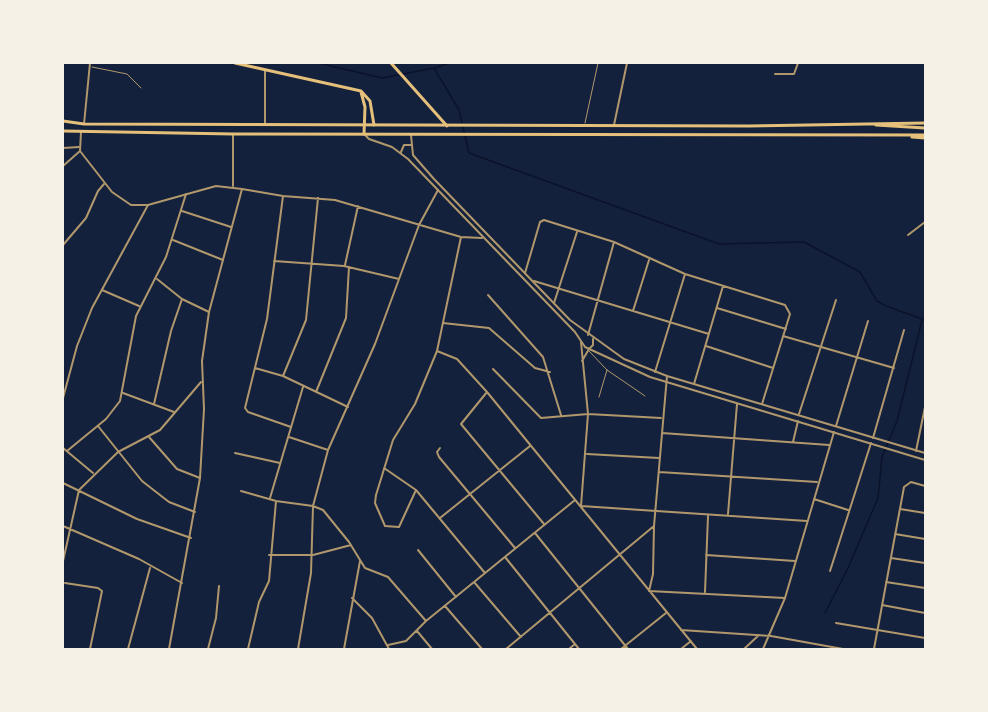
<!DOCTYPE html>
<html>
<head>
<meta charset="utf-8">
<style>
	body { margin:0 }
	#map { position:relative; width:988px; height:712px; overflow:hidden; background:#14213d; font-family:Georgia,serif }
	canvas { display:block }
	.frame { position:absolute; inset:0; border:64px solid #f6f1e7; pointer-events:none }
</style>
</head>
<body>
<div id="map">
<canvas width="988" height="712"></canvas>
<div class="frame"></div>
</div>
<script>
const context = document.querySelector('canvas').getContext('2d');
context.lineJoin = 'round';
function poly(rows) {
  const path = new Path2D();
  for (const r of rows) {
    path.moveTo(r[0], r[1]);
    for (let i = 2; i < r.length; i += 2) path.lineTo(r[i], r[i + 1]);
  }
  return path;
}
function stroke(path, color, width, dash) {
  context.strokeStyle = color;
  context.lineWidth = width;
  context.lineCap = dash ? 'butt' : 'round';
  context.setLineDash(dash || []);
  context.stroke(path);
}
const stream = poly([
	[318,63,382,78,434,68,459,110,469,153,719,244,804,242,860,272,877,301,886,306,925,320],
	[434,68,450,63],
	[825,613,848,568,878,498,882,457,897,421,922,320]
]);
const service = poly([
	[92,67,127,74,141,88],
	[585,123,598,63],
	[589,351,607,370,645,396],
	[599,397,607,370]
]);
const minor = poly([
	[775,74,794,74,798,63],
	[84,124,90,63],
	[265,124,265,71],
	[614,125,627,63],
	[63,148,79,147],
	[63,166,80,151],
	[233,186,233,135],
	[242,189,283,196,335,200,461,237,482,238],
	[283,196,267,319,245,408,248,412,291,427],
	[182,211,231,227],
	[908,235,925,222],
	[173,240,223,260],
	[63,245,86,218,98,191,104,184],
	[274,261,344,266,399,279],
	[345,265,358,206],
	[525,273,540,222,544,220,614,242,685,274,785,305,790,314,762,404],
	[157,279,182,299,209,312],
	[534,281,709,334],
	[102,290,139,306],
	[488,295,543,357,561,415],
	[554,303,577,232],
	[717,308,786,329],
	[633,311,649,260],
	[443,323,489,328,535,368,550,372],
	[588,335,614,242],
	[783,336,894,368],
	[581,342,588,414,581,506,807,521],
	[706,346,773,368],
	[437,351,457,359,487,392,697,649],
	[582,361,589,349],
	[255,368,283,376,348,407],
	[493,369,541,418,588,414,661,418],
	[655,372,685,274],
	[283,376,306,320,318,198],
	[667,376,654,526,653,574,649,591,785,598],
	[694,384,723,286],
	[316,392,346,318,349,267],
	[487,392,461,424,544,524],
	[123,393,174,412],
	[63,398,77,346,92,308,148,205],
	[154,404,171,331,182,299],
	[799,414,836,300],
	[98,426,142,481,169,502,195,512],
	[836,426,868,321],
	[662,433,829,445],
	[149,437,177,469,200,478],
	[289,437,328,450],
	[873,438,904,330],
	[793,442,798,421],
	[63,448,93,473],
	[440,448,437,452,439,457,515,548],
	[67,451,106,419,120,401,136,316,166,257,186,194],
	[916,451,925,407],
	[235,453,280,463],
	[587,454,659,458],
	[384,468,416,490,485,573],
	[659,472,817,482],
	[63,483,137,519,191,538],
	[416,490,399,527,385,526,375,503,376,495,393,440,415,404,437,351,461,237],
	[241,491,276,501,313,506,323,510,349,542,365,568,388,577,426,621],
	[270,498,303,387],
	[814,499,848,510],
	[900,509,925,513],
	[728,514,737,404],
	[440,518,530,446],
	[63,526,139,559,182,583],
	[535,533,628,649],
	[895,534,925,539],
	[418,550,456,597],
	[269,555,313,555,351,545],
	[706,555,795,561],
	[505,557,579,649],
	[891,558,925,563],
	[63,561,79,490,118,452,160,430,201,382],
	[63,568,63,593],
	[830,571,871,443],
	[474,582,521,637],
	[886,582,925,588],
	[65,583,98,588,102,591,90,649],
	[705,592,708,516],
	[352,598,372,618,389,649],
	[882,605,925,613],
	[445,606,482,649],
	[836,623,925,638],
	[681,630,771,636,843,649],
	[417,631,432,649],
	[388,645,406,641,426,621,575,500],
	[128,649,150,568],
	[208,649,216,618,219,586],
	[248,649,259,602,269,581,276,501],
	[298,649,311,573,313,506,328,450,375,344,419,225,438,190],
	[344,649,360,561],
	[506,649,654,526],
	[569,649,575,644],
	[621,649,666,613],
	[681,649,691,641],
	[744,649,759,635],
	[763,649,785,598,834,432],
	[874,649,904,487,911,482,925,486]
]);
const tertiary = poly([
	[81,132,80,151,112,192,131,205,148,205,216,186,242,189,209,312,202,361,204,409,200,478,169,649],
	[364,134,369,139,392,147,408,159,575,332,585,347,650,377,925,460],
	[411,135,413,155,434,179,570,320,624,359,667,376,925,453],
	[401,152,404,145,411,145],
	[589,349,593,345,593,339]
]);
const secondary = poly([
	[235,63,361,91,370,101,374,125],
	[391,63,447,126],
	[361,92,365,107,364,134]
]);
const primary = poly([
	[63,121,84,124,749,126,925,123],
	[876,125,925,128],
	[63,131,233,134,925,135],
	[912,137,925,138]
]);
stroke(stream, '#0b132b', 1.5);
stroke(service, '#b1986c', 1);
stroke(minor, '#b1986c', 2);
stroke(tertiary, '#b1986c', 2);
stroke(secondary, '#e5c07b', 3);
stroke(primary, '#e5c07b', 3);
</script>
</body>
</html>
